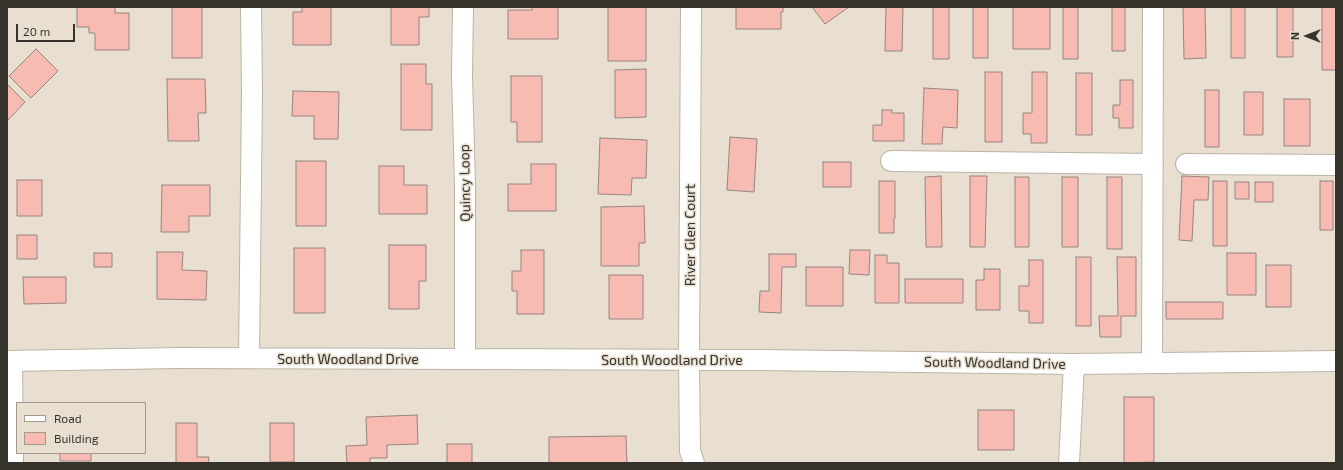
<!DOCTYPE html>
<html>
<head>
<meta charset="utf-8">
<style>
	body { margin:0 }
	#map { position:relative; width:1343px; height:470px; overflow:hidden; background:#e8dfd0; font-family:"Exo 2",sans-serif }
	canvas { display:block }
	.frame { position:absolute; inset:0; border:8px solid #36332d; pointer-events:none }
	.legend { position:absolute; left:16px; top:402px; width:130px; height:52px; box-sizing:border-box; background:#e8dfd0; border:1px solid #a19a8f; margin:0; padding:5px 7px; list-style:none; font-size:12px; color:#36332d }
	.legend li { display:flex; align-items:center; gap:8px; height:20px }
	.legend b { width:20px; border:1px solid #a19a8f }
	.north { position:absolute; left:1287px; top:16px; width:40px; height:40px; -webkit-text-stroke:3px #e8dfd0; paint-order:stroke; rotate:270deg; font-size:11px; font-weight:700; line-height:16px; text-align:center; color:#36332d }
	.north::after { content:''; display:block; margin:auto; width:14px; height:18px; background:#36332d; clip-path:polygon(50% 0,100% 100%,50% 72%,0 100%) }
	.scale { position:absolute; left:16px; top:24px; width:59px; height:18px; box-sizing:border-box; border:2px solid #36332d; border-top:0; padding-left:5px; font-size:12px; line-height:14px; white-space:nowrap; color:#36332d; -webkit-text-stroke:3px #e8dfd0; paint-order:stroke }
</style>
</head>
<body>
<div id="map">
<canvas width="1343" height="470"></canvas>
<div class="frame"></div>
<ul class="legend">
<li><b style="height:5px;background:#fff"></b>Road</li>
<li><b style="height:11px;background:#f8bbb2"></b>Building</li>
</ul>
<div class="north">N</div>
<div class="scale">20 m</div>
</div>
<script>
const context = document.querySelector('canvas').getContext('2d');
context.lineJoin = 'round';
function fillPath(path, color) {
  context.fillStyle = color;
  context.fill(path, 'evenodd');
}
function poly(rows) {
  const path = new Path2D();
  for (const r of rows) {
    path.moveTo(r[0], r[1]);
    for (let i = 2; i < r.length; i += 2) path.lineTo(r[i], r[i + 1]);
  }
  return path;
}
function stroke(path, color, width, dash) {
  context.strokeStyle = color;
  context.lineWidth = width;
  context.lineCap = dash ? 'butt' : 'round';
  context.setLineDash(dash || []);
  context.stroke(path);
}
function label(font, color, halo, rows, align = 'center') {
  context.font = font + ' "Exo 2",sans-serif';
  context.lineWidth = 3;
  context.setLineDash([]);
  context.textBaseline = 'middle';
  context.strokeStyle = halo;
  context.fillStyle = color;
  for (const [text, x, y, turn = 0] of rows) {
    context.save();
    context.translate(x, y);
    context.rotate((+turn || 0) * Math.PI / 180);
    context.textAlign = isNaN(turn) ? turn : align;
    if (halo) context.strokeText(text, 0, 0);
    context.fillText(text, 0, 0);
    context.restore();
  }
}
const building = poly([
	[77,7,115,7,115,13,129,13,129,50,95,50,95,33,89,33,89,27,77,27,77,7],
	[172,7,202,7,202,58,172,58,172,7],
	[302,7,331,7,331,45,293,45,293,12,302,12,302,7],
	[391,7,429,7,429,17,419,17,419,45,391,45,391,7],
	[532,7,558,7,558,39,508,39,508,10,532,10,532,7],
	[608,7,646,7,646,61,608,61,608,7],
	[736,7,783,7,783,12,781,12,781,29,736,29,736,7],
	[812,7,849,7,825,24,812,7],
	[886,7,903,7,902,51,885,51,886,7],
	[933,7,949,7,949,59,933,59,933,7],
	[973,7,988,7,988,58,973,58,973,7],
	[1013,7,1050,7,1050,49,1013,49,1013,7],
	[1063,7,1078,7,1078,59,1063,59,1063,7],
	[1112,7,1125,7,1125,51,1112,51,1112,7],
	[1183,7,1205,7,1206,58,1184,59,1183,7],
	[1231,7,1245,7,1245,58,1231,58,1231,7],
	[1277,7,1293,7,1293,57,1277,57,1277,7],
	[1322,7,1336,7,1336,70,1322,70,1322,7],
	[36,49,58,71,31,98,9,76,36,49],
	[401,64,426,64,426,84,432,84,432,130,401,130,401,64],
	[646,69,646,117,615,118,615,70,646,69],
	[985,72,1002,72,1002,142,985,142,985,72],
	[1032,72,1047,72,1047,143,1031,143,1031,134,1023,134,1023,113,1032,113,1032,72],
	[1076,73,1092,73,1092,135,1076,135,1076,73],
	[511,76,542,76,542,142,517,142,517,122,511,122,511,76],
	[167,79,205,79,206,113,198,113,199,141,168,141,167,79],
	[1120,80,1133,80,1133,128,1119,128,1119,118,1113,118,1113,105,1120,105,1120,80],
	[7,84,25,102,8,120,7,119,7,84],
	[924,88,958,90,957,128,943,127,942,144,922,144,924,88],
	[1205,90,1219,90,1219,147,1205,147,1205,90],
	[293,91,339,92,338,139,314,139,314,116,292,116,293,91],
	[1244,92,1263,92,1263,135,1244,135,1244,92],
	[1284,99,1310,99,1310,146,1284,146,1284,99],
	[882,110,892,110,892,113,904,113,904,141,873,141,873,125,882,125,882,110],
	[730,137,757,139,754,192,727,190,730,137],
	[600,138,647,140,646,178,632,178,631,195,598,194,600,138],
	[296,161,326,161,326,226,296,226,296,161],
	[823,162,851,162,851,187,823,187,823,162],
	[531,164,556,164,556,211,508,211,508,184,531,184,531,164],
	[379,166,404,166,404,185,427,185,427,214,379,214,379,166],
	[941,176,942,247,926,247,925,177,941,176],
	[970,176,987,176,985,247,970,247,970,176],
	[1182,176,1209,177,1208,200,1194,200,1192,241,1179,240,1182,176],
	[1015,177,1029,177,1029,247,1015,247,1015,177],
	[1062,177,1078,177,1078,247,1062,247,1062,177],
	[1107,177,1122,177,1122,249,1107,249,1107,177],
	[17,180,42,180,42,216,17,216,17,180],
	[879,181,895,181,895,218,894,218,894,233,879,233,879,181],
	[1213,181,1227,181,1227,246,1213,246,1213,181],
	[1320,181,1333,181,1333,230,1320,230,1320,181],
	[1235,182,1249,182,1249,199,1235,199,1235,182],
	[1255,182,1273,182,1273,202,1255,202,1255,182],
	[162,185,210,185,210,216,189,216,189,232,161,232,162,185],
	[644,206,645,243,639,243,639,266,601,266,601,207,644,206],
	[17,235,37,235,37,259,17,259,17,235],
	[389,245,426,245,426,281,419,281,419,309,389,309,389,245],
	[294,248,325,248,325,313,294,313,294,248],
	[521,250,544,250,544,314,517,314,517,291,512,291,512,271,521,271,521,250],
	[850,250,870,250,869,275,849,274,850,250],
	[157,252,183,252,182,270,207,271,206,300,157,299,157,252],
	[94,253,112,253,112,267,94,267,94,253],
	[1227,253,1256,253,1256,295,1227,295,1227,253],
	[769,254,796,254,796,267,782,267,781,313,759,312,760,291,769,291,769,254],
	[875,255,887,255,887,263,899,263,899,303,875,303,875,255],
	[1076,257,1091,257,1091,326,1076,326,1076,257],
	[1117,257,1136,257,1136,316,1121,316,1121,337,1100,337,1099,316,1118,316,1117,257],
	[1029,260,1043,260,1043,323,1029,323,1029,311,1019,311,1019,286,1029,286,1029,260],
	[1266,265,1291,265,1291,307,1266,307,1266,265],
	[806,267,843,267,843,306,806,306,806,267],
	[984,269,1000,269,1000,310,976,310,976,280,984,280,984,269],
	[609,275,643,275,643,319,609,319,609,275],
	[23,277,66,277,66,303,24,304,23,277],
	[905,279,963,279,963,303,905,303,905,279],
	[1166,302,1223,302,1223,319,1166,319,1166,302],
	[1124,397,1154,397,1154,462,1124,463,1124,397],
	[978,410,1014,410,1014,450,978,450,978,410],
	[417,415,418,444,387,445,387,458,370,458,370,463,347,463,346,446,367,445,366,417,417,415],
	[176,423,197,423,197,457,209,457,208,463,176,463,176,423],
	[270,423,294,423,294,462,270,462,270,423],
	[626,436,627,463,549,463,549,437,626,436],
	[447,444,472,444,472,463,447,463,447,444],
	[60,453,91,453,91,461,60,461,60,453]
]);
const minor = poly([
	[463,7,462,75,465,185,465,359],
	[691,7,689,360,690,451,694,463],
	[891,161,1153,164],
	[1186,164,1336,165],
	[249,358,252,93,251,7],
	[7,361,179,358,759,360,1074,364,1336,361],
	[12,361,13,463],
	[1152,362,1153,7],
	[1069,463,1074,364]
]);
const streetNames = [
	["Quincy Loop",465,183,-91],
	["River Glen Court",690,235,-90],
	["South Woodland Drive",348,359],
	["South Woodland Drive",672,360],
	["South Woodland Drive",995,363,1]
];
fillPath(building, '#f8bbb2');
stroke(building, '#968481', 1);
stroke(minor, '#bbb3a5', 22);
stroke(minor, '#fff', 20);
label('14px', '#36332d', '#e8dfd0', streetNames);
</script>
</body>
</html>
